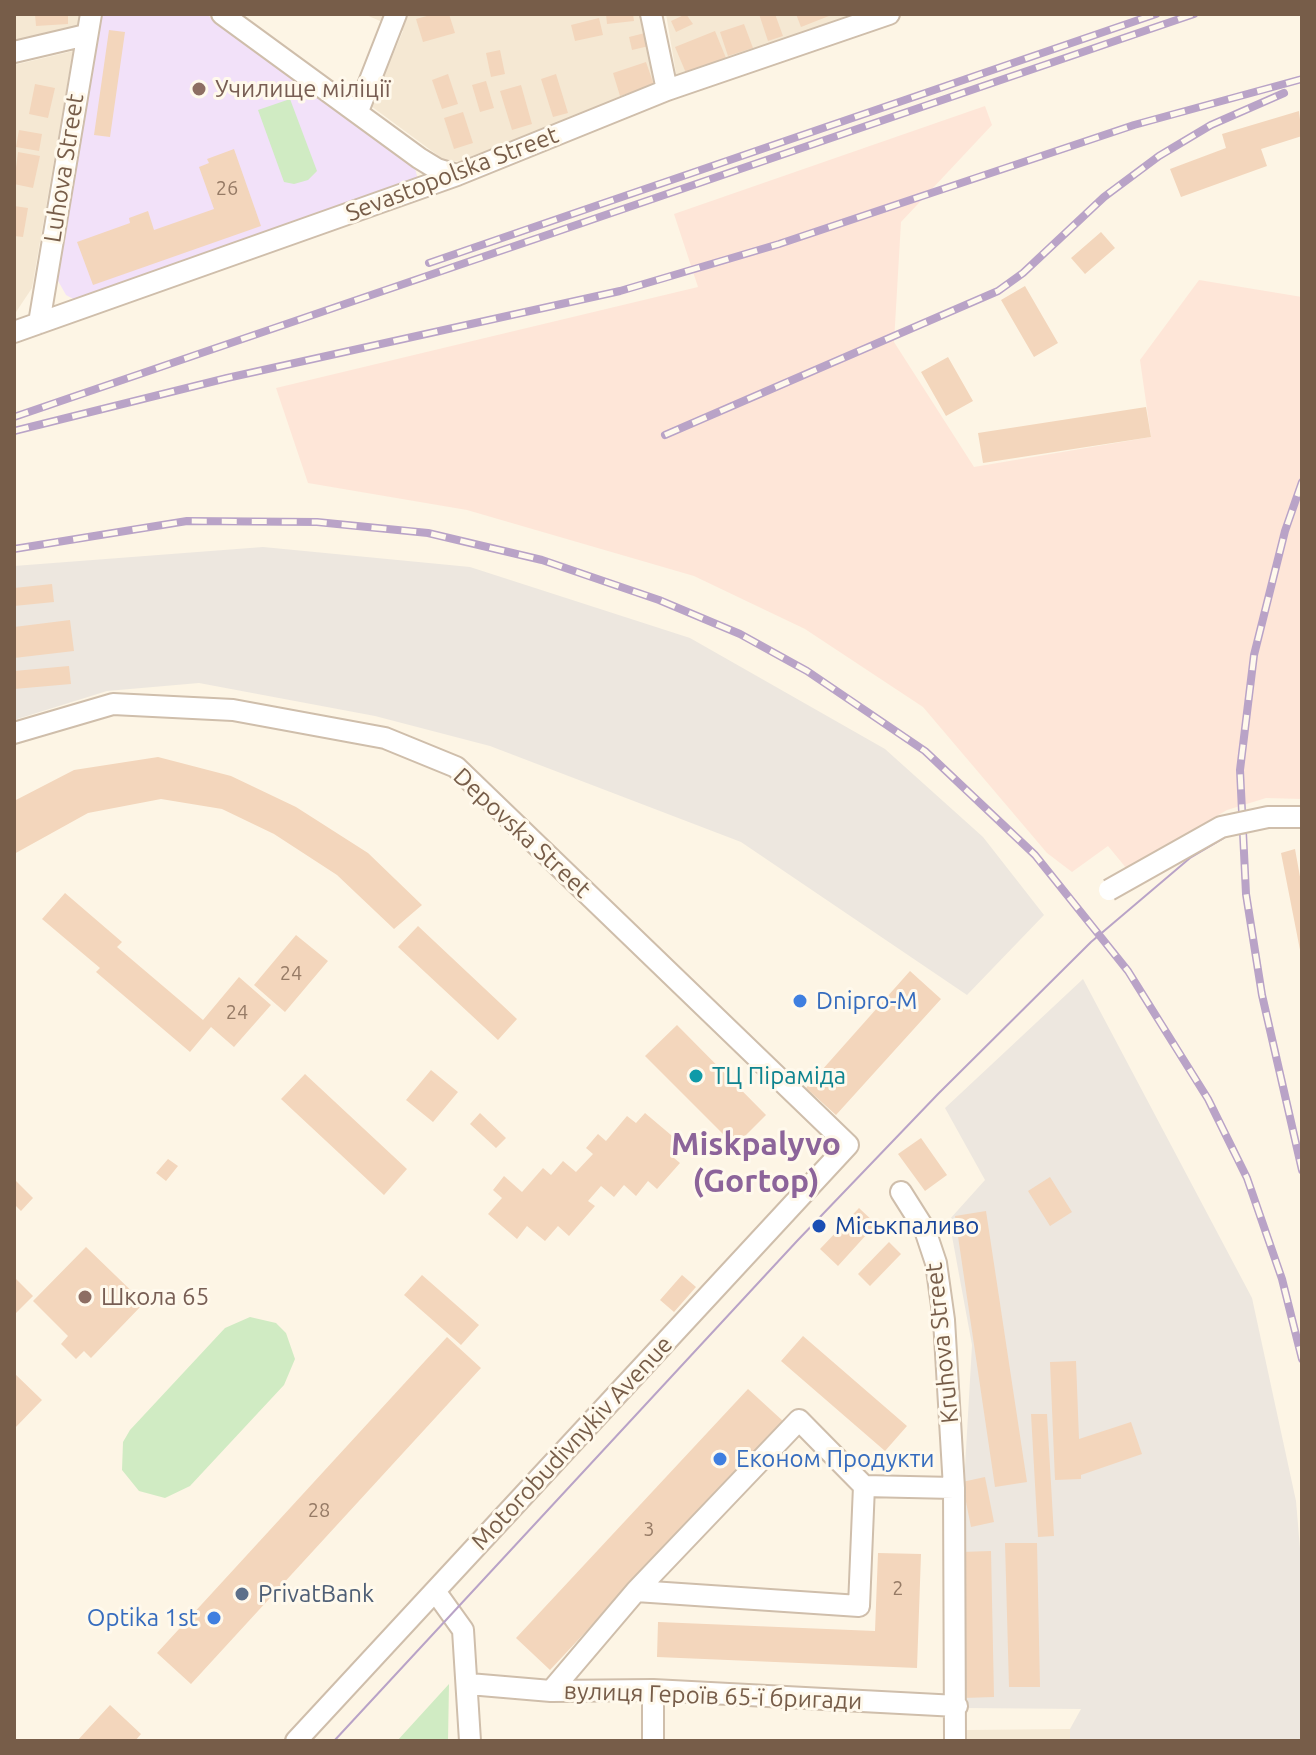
<!DOCTYPE html>
<html>
<head>
<meta charset="utf-8">
<style>
	body { margin:0 }
	#map { position:relative; width:1316px; height:1755px; overflow:hidden; background:#fdf5e5; font-family:Ubuntu,sans-serif }
	canvas { display:block }
	.frame { position:absolute; inset:0; border:16px solid #775d49; pointer-events:none }
</style>
</head>
<body>
<div id="map">
<canvas width="1316" height="1755"></canvas>
<div class="frame"></div>
</div>
<script>
const context = document.querySelector('canvas').getContext('2d');
context.lineJoin = 'round';
function fillPath(path, color) {
  context.fillStyle = color;
  context.fill(path, 'evenodd');
}
function poly(rows) {
  const path = new Path2D();
  for (const r of rows) {
    path.moveTo(r[0], r[1]);
    for (let i = 2; i < r.length; i += 2) path.lineTo(r[i], r[i + 1]);
  }
  return path;
}
function stroke(path, color, width, dash) {
  context.strokeStyle = color;
  context.lineWidth = width;
  context.lineCap = dash ? 'butt' : 'round';
  context.setLineDash(dash || []);
  context.stroke(path);
}
function label(font, color, halo, rows, align = 'center') {
  context.font = font + ' Ubuntu,sans-serif';
  context.lineWidth = 6;
  context.setLineDash([]);
  context.textBaseline = 'middle';
  context.strokeStyle = halo;
  context.fillStyle = color;
  for (const [text, x, y, turn = 0] of rows) {
    context.save();
    context.translate(x, y);
    context.rotate((+turn || 0) * Math.PI / 180);
    context.textAlign = isNaN(turn) ? turn : align;
    if (halo) context.strokeText(text, 0, 0);
    context.fillText(text, 0, 0);
    context.restore();
  }
}
const residential = poly([
	[14,14,80,14,77,30,14,42],
	[364,14,645,14,660,87,461,162,444,160,371,106,403,31],
	[666,14,864,14,677,79],
	[73,51,32,288,14,315,14,65],
	[1070,1729,1070,1741,967,1741,967,1730]
]);
const commercial = poly([
	[985,106,992,125,901,222,894,342,974,467,1151,437,1140,360,1199,280,1302,297,1302,799,1266,798,1227,810,1127,869,1108,846,1072,872,1047,853,923,707,805,629,694,576,467,510,308,483,276,388,698,287,674,214]
]);
const industrial = poly([
	[263,547,470,567,690,638,885,749,983,837,1044,915,967,995,741,842,490,746,375,716,199,683,107,691,14,720,14,566],
	[1083,979,1252,1298,1296,1501,1302,1572,1302,1741,1070,1741,1070,1729,1081,1709,964,1708,961,1537,972,1345,949,1220,985,1180,945,1108]
]);
const education = poly([
	[102,14,206,14,414,164,418,180,79,302,66,295,57,279]
]);
const green = poly([
	[290,99,317,171,308,180,294,184,284,182,258,110],
	[250,1317,276,1323,286,1333,295,1359,284,1385,190,1486,165,1498,139,1491,122,1470,123,1442,130,1430,225,1328],
	[449,1684,448,1741,397,1741]
]);
const building = poly([
	[35,14,68,14,68,24,36,26],
	[434,14,449,14,455,33,423,42,416,19],
	[606,14,633,14,634,21,607,24],
	[686,14,693,24,676,32,671,21],
	[759,14,775,14,783,36,768,41],
	[796,14,834,14,801,27],
	[599,18,603,35,575,41,571,25],
	[744,24,753,48,728,56,720,32],
	[109,30,125,32,110,137,94,135],
	[715,31,726,58,686,73,675,47],
	[645,33,649,46,632,50,629,37],
	[500,50,505,74,491,77,486,53],
	[646,62,654,85,620,96,613,73],
	[448,74,458,104,442,109,432,80],
	[556,74,568,113,553,117,541,79],
	[486,81,494,108,480,112,472,85],
	[35,84,55,88,48,118,29,114],
	[521,85,532,124,512,130,500,91],
	[1299,111,1302,136,1261,149,1267,166,1181,197,1170,169,1226,148,1222,134],
	[463,112,473,143,454,149,444,118],
	[19,130,42,134,39,151,16,147],
	[234,149,261,226,93,285,77,242,130,223,129,218,148,211,154,230,214,209,199,167,209,163,207,159],
	[18,152,40,156,33,188,14,184],
	[14,206,28,208,23,237,14,236],
	[1101,232,1115,248,1085,274,1071,258],
	[1025,286,1058,343,1034,357,1001,300],
	[948,357,973,401,946,416,921,372],
	[1146,407,1151,437,983,463,978,433],
	[52,584,54,602,14,606,14,588],
	[70,620,74,651,14,658,14,627],
	[69,666,71,684,14,689,14,671],
	[158,757,231,776,296,807,368,853,422,905,394,929,337,875,274,834,222,809,161,799,88,813,14,854,14,801,74,770],
	[1295,849,1302,888,1301,955,1281,853],
	[65,893,122,942,117,947,203,1020,239,977,271,1005,234,1047,211,1027,190,1052,96,972,100,968,42,919],
	[418,926,517,1019,498,1040,398,947],
	[296,935,328,961,285,1012,254,985],
	[910,971,941,999,836,1115,806,1088],
	[677,1025,766,1115,735,1146,645,1056],
	[431,1070,458,1092,433,1122,406,1100],
	[305,1074,407,1169,384,1195,281,1099],
	[480,1113,506,1138,496,1148,470,1124],
	[645,1113,684,1146,674,1158,680,1163,657,1189,648,1181,636,1196,624,1185,614,1197,601,1186,588,1201,595,1206,569,1236,558,1226,545,1241,527,1226,517,1239,488,1214,502,1198,493,1190,504,1176,522,1192,543,1168,551,1175,563,1161,576,1172,593,1154,586,1148,598,1134,606,1141,627,1116,636,1123],
	[921,1138,947,1175,925,1191,898,1154],
	[168,1159,178,1166,166,1181,156,1173],
	[1050,1177,1072,1212,1050,1226,1028,1191],
	[14,1179,33,1198,21,1211,14,1204],
	[859,1208,876,1224,838,1266,820,1249],
	[986,1211,1027,1482,995,1487,955,1216],
	[889,1242,901,1254,870,1286,858,1274],
	[86,1247,144,1303,91,1358,84,1351,76,1359,61,1344,68,1336,33,1301],
	[422,1275,479,1325,461,1345,404,1295],
	[682,1275,696,1287,674,1312,660,1300],
	[14,1277,33,1296,14,1315],
	[803,1336,907,1426,885,1451,781,1361],
	[447,1337,481,1368,191,1684,157,1653],
	[1076,1361,1079,1439,1131,1422,1142,1454,1081,1475,1081,1479,1055,1480,1050,1362],
	[14,1373,42,1400,14,1429],
	[748,1389,783,1421,550,1670,516,1638],
	[1031,1414,1047,1414,1054,1536,1038,1537],
	[985,1477,994,1522,971,1527,962,1482],
	[1005,1543,1037,1543,1040,1687,1009,1687],
	[991,1551,994,1697,963,1698,960,1552],
	[878,1553,921,1554,917,1668,657,1657,658,1622,875,1631],
	[110,1705,141,1734,135,1741,77,1741]
]);
const minor = poly([
	[222,14,419,158,437,169,457,175],
	[651,14,667,90],
	[14,52,86,35],
	[358,111,396,14],
	[39,323,91,14],
	[14,332,457,175,667,90,889,14],
	[14,733,113,704,233,710,385,738,456,767,848,1145,296,1741],
	[901,1192,925,1230,936,1263,944,1320,954,1488,955,1741],
	[435,1591,463,1630,470,1741],
	[636,1591,859,1606,864,1486],
	[469,1684,551,1691,653,1690,957,1706],
	[653,1690,653,1741],
	[551,1691,636,1591,799,1420,864,1486,954,1488]
]);
const tram = poly([
	[334,1741,797,1241,938,1094,1091,942,1190,858,1229,835,1263,825,1302,828]
]);
const rail = poly([
	[429,263,1156,14],
	[14,417,1194,14],
	[14,431,227,378,620,291,779,244,1134,125,1302,79],
	[665,435,998,291,1023,273,1104,197,1159,156,1211,125,1284,93],
	[1302,482,1285,531,1254,655,1240,770,1246,894,1262,995,1302,1170],
	[14,549,187,521,317,522,428,533,542,560,659,600,740,634,807,671,925,751,1035,855,1128,971,1208,1099,1247,1178,1282,1279,1302,1359]
]);
const minorBridge = poly([
	[1109,890,1221,827,1268,817,1302,817]
]);
const markers = [
	[199,89,8,"#8d6e63"],
	[800,1001,8,"#3f7fe0"],
	[696,1076,8,"#0f9aa8"],
	[819,1226,8,"#1a4fb4"],
	[85,1297,8,"#8d6e63"],
	[720,1459,8,"#3f7fe0"],
	[242,1594,8,"#5c6f8a"],
	[214,1618,8,"#3f7fe0"]
];
const numberNames = [
	["26",227,188],
	["24",291,973],
	["24",237,1012],
	["28",319,1510],
	["3",649,1529],
	["2",898,1588]
];
const educationNames = [
	["Училище міліції",215,89],
	["Школа 65",101,1297]
];
const streetNames = [
	["Luhova Street",64,168,-81],
	["Sevastopolska Street",452,174,-21],
	["Depovska Street",522,833,43],
	["Kruhova Street",942,1343,-96],
	["Motorobudivnykiv Avenue",572,1443,-47],
	["вулиця Героїв 65-ї бригади",713,1696,2]
];
const shopNames = [
	["Dnipro-M",816,1001],
	["Економ Продукти",736,1459],
	["Оptika 1st",198,1618,"right"]
];
const cultureNames = [
	["ТЦ Піраміда",712,1076]
];
const transitNames = [
	["Міськпаливо",835,1226]
];
const serviceNames = [
	["PrivatBank",258,1594]
];
const districtNames = [
	["Miskpalyvo",756,1144],
	["(Gortop)",756,1181]
];
fillPath(residential, '#f5e8d3');
fillPath(commercial, '#fee6d8');
fillPath(industrial, '#ede7df');
fillPath(education, '#f2e1f9');
fillPath(green, '#d0ebc3');
fillPath(building, '#f3d6bc');
stroke(minor, '#cfbeab', 24);
stroke(minor, '#fff', 20);
stroke(tram, '#b9a3c7', 2);
stroke(rail, '#b9a3c7', 8);
stroke(rail, '#fff9ec', 5, [15]);
stroke(minorBridge, '#cfbeab', 24, []);
stroke(minorBridge, '#fff', 20);
for (const [x, y, r, color] of markers) {
  const dot = new Path2D();
  dot.arc(x, y, r, 0, 2 * Math.PI);
  context.fillStyle = color;
  context.fill(dot);
  stroke(dot, '#fff9ec', 3);
}
label('20px', '#967b66', null, numberNames);
label('24px', '#785e54', '#fff9ec', educationNames, 'left');
label('24px', '#775d49', '#fff9ec', streetNames);
label('24px', '#366cbe', '#fff9ec', shopNames, 'left');
label('24px', '#0d838f', '#fff9ec', cultureNames, 'left');
label('24px', '#164399', '#fff9ec', transitNames, 'left');
label('24px', '#4e5e75', '#fff9ec', serviceNames, 'left');
label('bold 32px', '#8c649a', '#fff9ec', districtNames);
</script>
</body>
</html>
